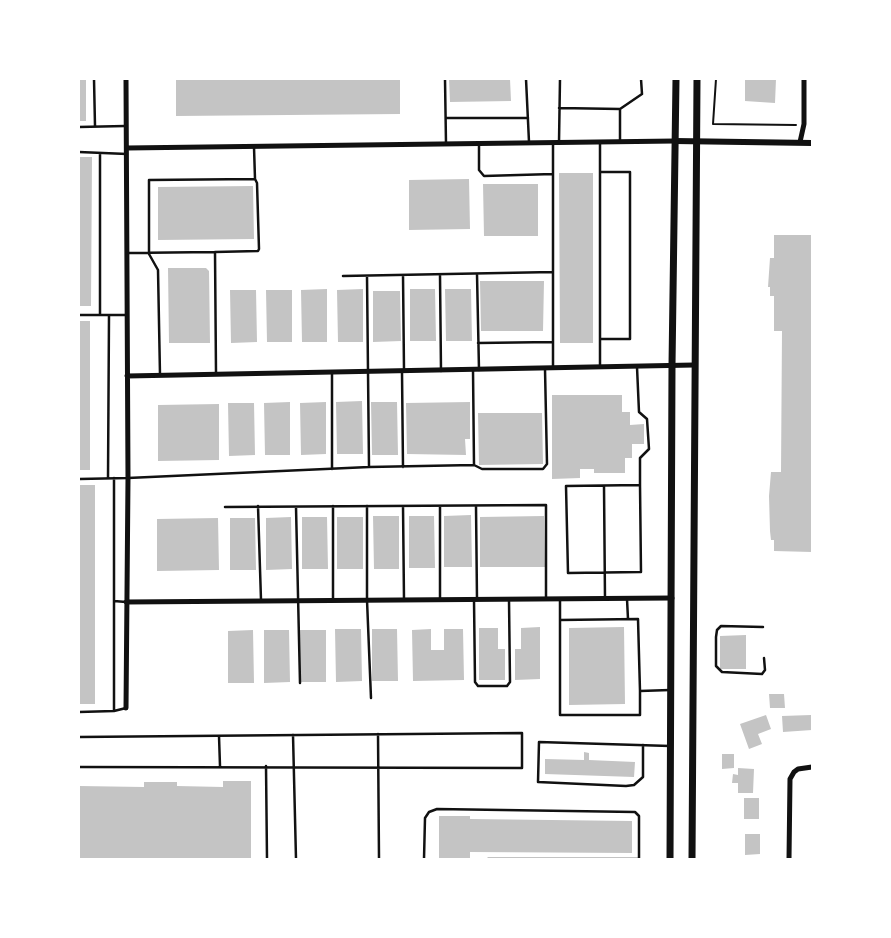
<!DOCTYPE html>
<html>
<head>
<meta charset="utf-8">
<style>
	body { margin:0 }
	#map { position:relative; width:891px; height:938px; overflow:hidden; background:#fff; font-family:"Public Sans",sans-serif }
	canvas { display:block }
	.frame { position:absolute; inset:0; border:80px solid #fff; pointer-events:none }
</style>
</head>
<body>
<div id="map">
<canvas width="891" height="938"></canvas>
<div class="frame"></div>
</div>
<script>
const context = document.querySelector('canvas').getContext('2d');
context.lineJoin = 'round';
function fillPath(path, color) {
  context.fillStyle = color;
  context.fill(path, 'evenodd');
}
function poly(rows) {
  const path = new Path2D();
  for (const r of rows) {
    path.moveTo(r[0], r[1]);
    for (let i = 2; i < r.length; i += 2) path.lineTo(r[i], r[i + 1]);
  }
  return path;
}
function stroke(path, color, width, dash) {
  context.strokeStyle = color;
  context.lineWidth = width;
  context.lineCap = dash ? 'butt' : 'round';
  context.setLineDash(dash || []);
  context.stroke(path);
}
const building = poly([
	[79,79,86,79,86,121,79,121],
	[176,79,400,79,400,114,176,116],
	[449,79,510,79,511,101,450,102],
	[745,79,776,79,775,103,745,101],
	[79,157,92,157,91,306,79,306],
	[559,173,593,173,593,343,560,343],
	[469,179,470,229,409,230,409,180],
	[483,184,538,184,538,236,484,236],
	[253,186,254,239,158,240,158,187],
	[774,235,812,235,812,552,774,551,774,540,771,540,770,531,769,496,771,472,781,472,782,331,774,331,774,296,770,296,770,287,768,287,770,258,774,258],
	[168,268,206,268,209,271,210,343,169,343],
	[480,281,544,281,543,331,481,331],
	[327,289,327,342,302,342,301,290],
	[363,289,363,342,338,342,337,290],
	[410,289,435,289,436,341,410,341],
	[445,289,471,289,472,341,446,341],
	[230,290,256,290,257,342,231,343],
	[266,290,292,290,292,342,267,342],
	[373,291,400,291,401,341,373,342],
	[79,321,90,321,90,470,79,470],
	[552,395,622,395,622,412,630,412,630,425,644,424,644,444,632,444,632,458,625,458,625,473,594,473,594,469,580,469,580,478,552,479],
	[362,401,363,454,337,454,336,402],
	[290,402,290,455,265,455,264,403],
	[326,402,326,454,301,455,300,403],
	[371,402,397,402,398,455,372,455],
	[470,402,470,439,465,439,466,455,407,454,406,403],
	[228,403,254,403,255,455,229,456],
	[219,404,219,460,158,461,158,405],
	[478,413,542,413,543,464,479,465],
	[79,485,95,485,95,704,79,704],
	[471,515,472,567,444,567,444,516],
	[373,516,399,516,399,569,374,569],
	[409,516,434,516,435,568,409,568],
	[544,516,545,567,480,567,480,517],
	[291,517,292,569,266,570,266,518],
	[302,517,327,517,328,569,302,569],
	[337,517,363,517,363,569,337,569],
	[218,518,219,570,157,571,157,519],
	[230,518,255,518,256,570,230,570],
	[540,627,540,679,515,680,515,649,521,649,521,628],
	[624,627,625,704,569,705,569,628],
	[479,628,498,628,498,649,505,649,505,680,479,680],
	[335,629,361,629,362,681,336,682],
	[372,629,397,629,398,681,372,681],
	[431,629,431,650,444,650,444,629,463,629,464,680,413,681,412,630],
	[253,630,254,683,228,683,228,631],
	[264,630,289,630,290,682,264,683],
	[300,630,326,630,326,682,300,682],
	[746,635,746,669,720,669,720,636],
	[769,694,784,694,785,708,770,708],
	[766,715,771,729,758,734,762,744,749,749,740,724],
	[811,715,812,730,783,732,782,716],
	[584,752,589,753,589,760,635,762,634,777,545,774,545,759,584,760],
	[722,754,734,754,734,768,722,769],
	[738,768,754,769,753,793,738,793,738,783,732,783,733,774,738,775],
	[223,781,251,781,251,859,79,859,79,786,144,787,144,782,177,782,177,786,223,787],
	[744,798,759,798,759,819,744,819],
	[439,816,470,816,470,819,632,821,632,853,470,852,470,859,439,859],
	[745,834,760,834,760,854,745,855]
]);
const path = poly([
	[716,79,713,124,796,125]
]);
const service = poly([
	[94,79,95,126],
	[445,79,446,144],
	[526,79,529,142],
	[559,108,620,109,642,94,641,79],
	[620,109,620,142],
	[446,118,528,118],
	[79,127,125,126],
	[559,142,560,79],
	[553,143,553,367],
	[479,144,479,170,484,176,553,174],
	[79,152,127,154],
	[215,252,258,251,259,249,257,183,255,179],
	[127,253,215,252,216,373],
	[477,274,479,370],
	[403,275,404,370],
	[440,275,441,371],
	[343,276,553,272],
	[367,276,369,467],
	[79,315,127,315],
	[100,315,100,153],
	[600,339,630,339,630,172,600,172],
	[478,343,553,342],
	[600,366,600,142],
	[637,367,639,412,647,419,649,449,640,458,640,485,641,572,568,573,566,486,640,485],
	[473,370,474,465],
	[402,372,403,467],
	[332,373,332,469],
	[160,375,158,270,149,254,149,180,255,179,254,147],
	[108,478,109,315],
	[79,479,128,478,369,467,474,465,482,469,543,469,547,464,545,369],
	[604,486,605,599],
	[258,506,261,600],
	[333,506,333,600],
	[367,506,367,600,371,698],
	[403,506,404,600],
	[476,506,477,600],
	[225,507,546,505,546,598],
	[296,507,300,683],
	[440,599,440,506],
	[627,599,628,619],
	[474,600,475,682,478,686,507,686,510,682,509,600],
	[560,600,560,715,640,715,640,691],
	[114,601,126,602],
	[560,620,638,619,640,691,670,690],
	[763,627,721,626,717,630,716,637,716,666,722,672,762,674,765,670,764,658],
	[114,711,114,478],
	[79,712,114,711,126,708],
	[378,734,379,859],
	[293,735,296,859],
	[219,736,220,766],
	[79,737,522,733,522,768,79,767],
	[643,745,643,777,634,785,626,786,538,782,539,742,670,746],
	[266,766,267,859],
	[424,859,425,818,429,812,437,809,635,812,639,816,639,859],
	[488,859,639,859]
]);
const minor = poly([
	[800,142,804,124,804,79],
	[127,148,675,141],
	[127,376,694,365],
	[126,602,672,598],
	[126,708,128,478,126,79],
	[789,859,790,779,794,772,798,769,812,767]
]);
const tertiary = poly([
	[675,141,812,143]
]);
const secondary = poly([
	[670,859,672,365,676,79],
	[692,859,697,79]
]);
fillPath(building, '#c4c4c4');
stroke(path, '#111', 2);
stroke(service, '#111', 2.5);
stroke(minor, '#111', 5);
stroke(tertiary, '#111', 6);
stroke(secondary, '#111', 7);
</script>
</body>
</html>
